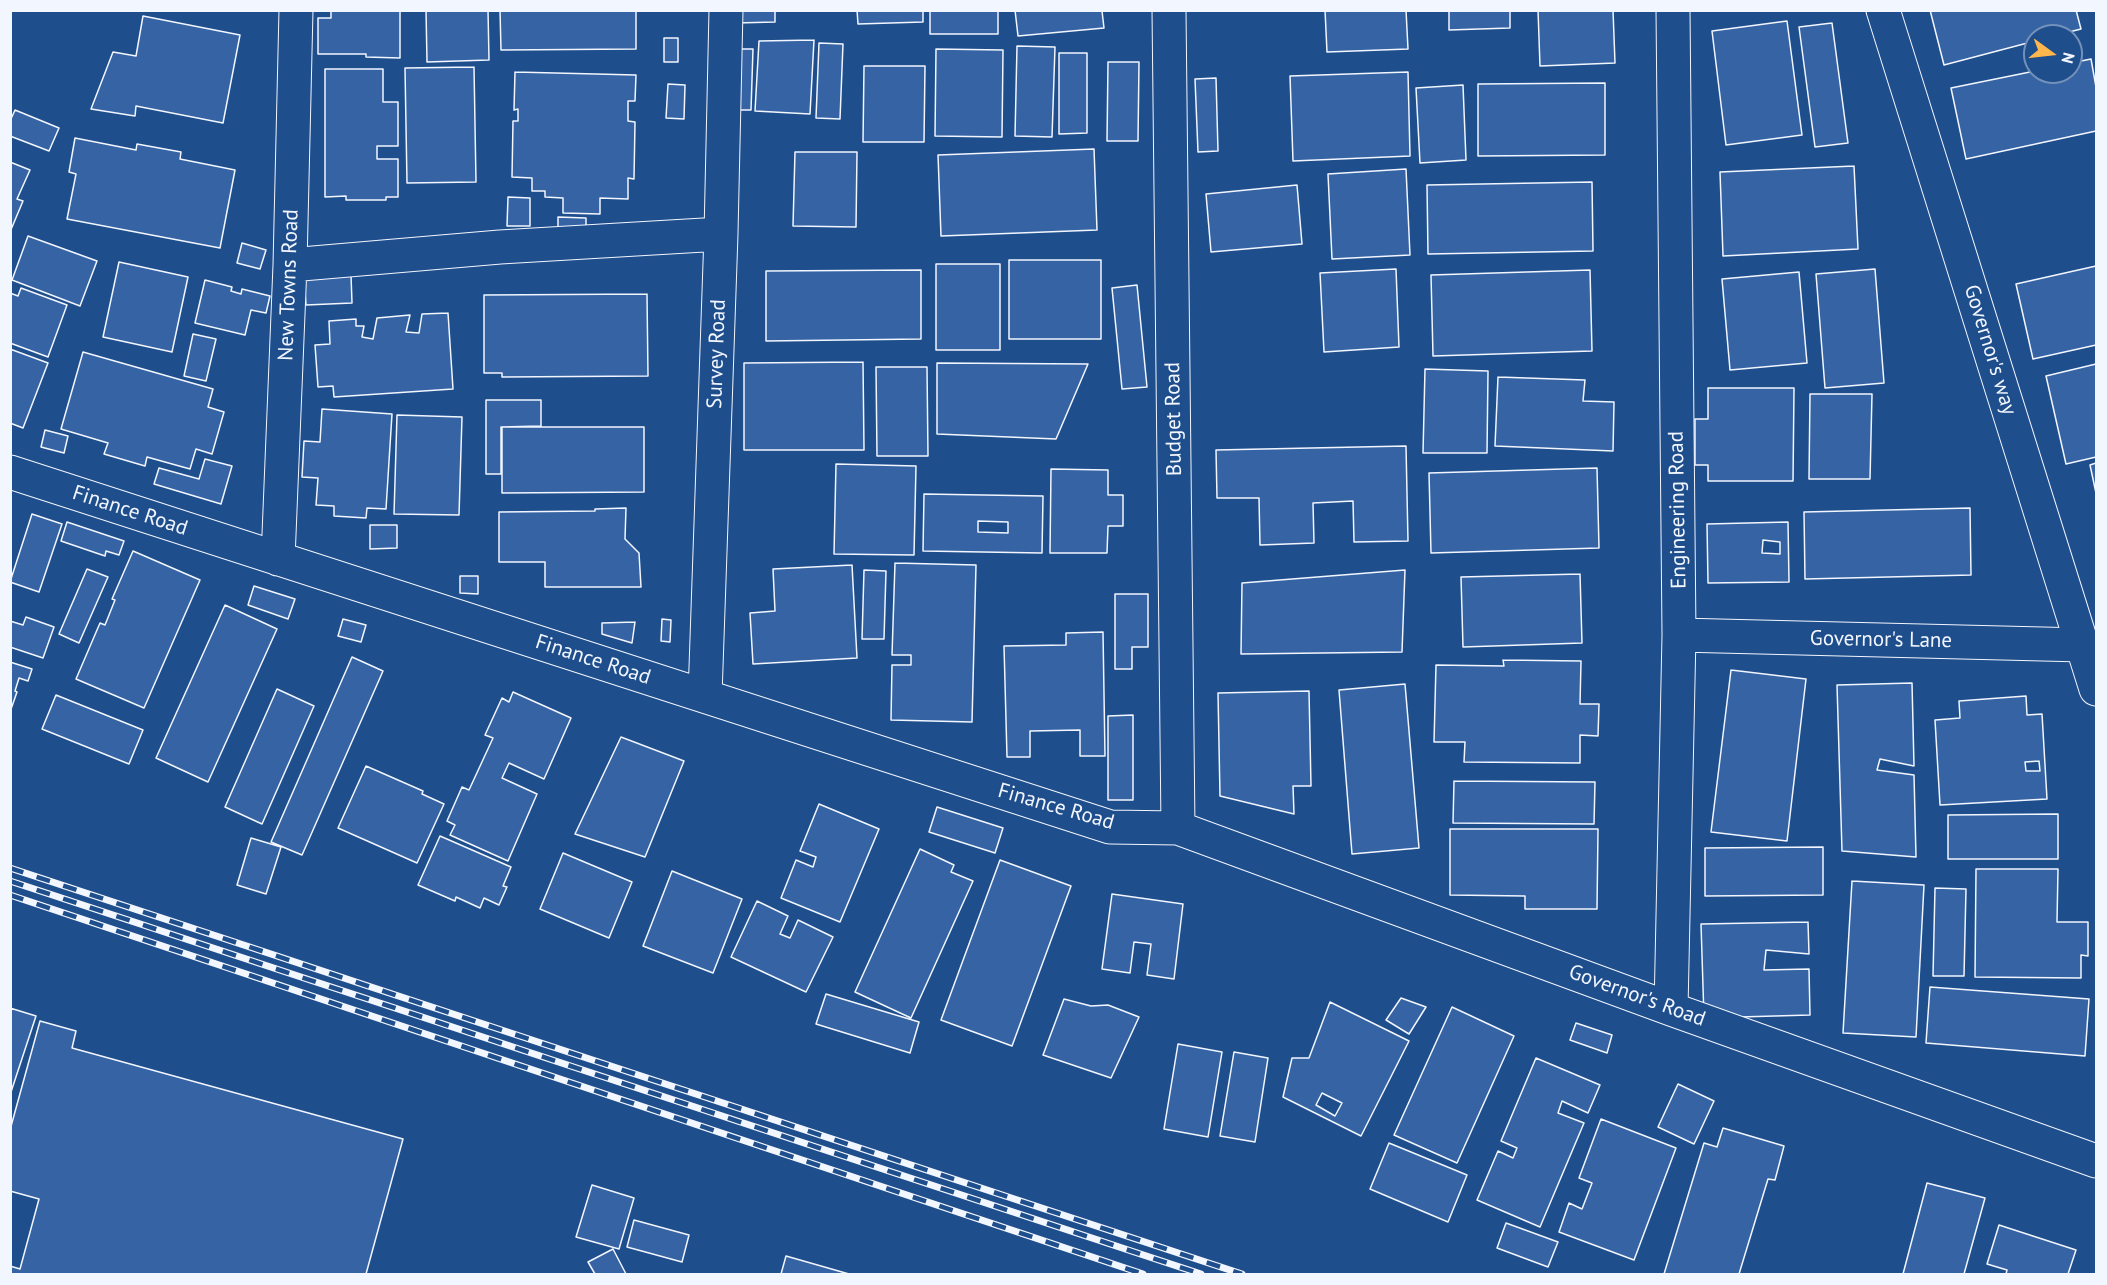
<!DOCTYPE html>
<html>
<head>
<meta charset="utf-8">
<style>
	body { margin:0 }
	#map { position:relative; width:2107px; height:1285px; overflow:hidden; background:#1f4e8c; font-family:"PT Sans",sans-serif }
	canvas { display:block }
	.frame { position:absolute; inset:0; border:12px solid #f2f6ff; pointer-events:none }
	.north { position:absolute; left:2023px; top:24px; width:60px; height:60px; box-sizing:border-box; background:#1f4e8c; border:2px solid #7391ba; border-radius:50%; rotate:105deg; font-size:16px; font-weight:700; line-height:24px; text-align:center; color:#f2f6ff }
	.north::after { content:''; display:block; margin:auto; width:21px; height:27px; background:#ffb74d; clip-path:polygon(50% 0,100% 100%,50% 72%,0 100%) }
</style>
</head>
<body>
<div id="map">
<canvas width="2107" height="1285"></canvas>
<div class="frame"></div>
<div class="north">N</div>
</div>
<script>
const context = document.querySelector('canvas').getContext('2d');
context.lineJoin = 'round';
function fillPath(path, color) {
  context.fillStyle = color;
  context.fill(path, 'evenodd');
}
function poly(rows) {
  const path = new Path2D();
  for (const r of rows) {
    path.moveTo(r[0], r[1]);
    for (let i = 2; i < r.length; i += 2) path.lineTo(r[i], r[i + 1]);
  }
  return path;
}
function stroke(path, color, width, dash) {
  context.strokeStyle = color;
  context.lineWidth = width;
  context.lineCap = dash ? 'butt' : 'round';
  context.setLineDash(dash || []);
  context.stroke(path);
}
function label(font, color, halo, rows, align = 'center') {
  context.font = font + ' "PT Sans",sans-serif';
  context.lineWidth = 4.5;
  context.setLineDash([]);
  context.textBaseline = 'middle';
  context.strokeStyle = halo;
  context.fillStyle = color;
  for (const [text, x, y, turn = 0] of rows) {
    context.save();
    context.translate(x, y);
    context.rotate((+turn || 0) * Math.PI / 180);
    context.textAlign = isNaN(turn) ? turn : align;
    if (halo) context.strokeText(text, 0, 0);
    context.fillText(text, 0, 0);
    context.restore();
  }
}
const building = poly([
	[331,10,400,10,400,58,366,57,366,54,318,54,318,18,331,18,331,10],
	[426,10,488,10,489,60,427,62,426,10],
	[500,10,636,10,636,49,501,50,500,10],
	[736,10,775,10,775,22,736,23,736,10],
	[857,10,923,10,923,22,858,24,857,10],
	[930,10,998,10,998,34,930,34,930,10],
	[1015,10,1108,10,1102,11,1104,28,1018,36,1015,10],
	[1325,10,1406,10,1408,49,1327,52,1325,10],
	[1449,10,1510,10,1510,28,1449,30,1449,10],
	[1538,10,1613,10,1615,63,1540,66,1538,10],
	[1930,10,2076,10,2081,29,2053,36,2035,36,2035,41,1944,65,1930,10],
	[143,16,240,35,223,123,136,106,135,116,91,109,113,52,136,56,143,16],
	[1787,21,1802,135,1726,145,1712,31,1787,21],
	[1832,23,1848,143,1815,147,1799,27,1832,23],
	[664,38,678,38,678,62,664,62,664,38],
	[814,40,810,114,755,111,759,41,814,40],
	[819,43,843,44,840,119,816,118,819,43],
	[1017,46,1055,47,1052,137,1015,136,1017,46],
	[736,49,753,49,751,110,734,110,736,49],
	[936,49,1003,50,1002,137,935,136,936,49],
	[1059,53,1087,53,1087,133,1059,134,1059,53],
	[2091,59,2096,87,2096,131,1966,159,1951,88,2035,71,2071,72,2071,63,2091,59],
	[1108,62,1139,62,1138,141,1107,141,1108,62],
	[864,66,925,66,924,142,863,142,864,66],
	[474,67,476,182,407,183,405,68,474,67],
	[325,69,383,69,383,102,398,102,398,146,377,146,377,159,398,159,398,197,386,197,386,200,346,200,346,196,325,197,325,69],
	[515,72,636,75,635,101,628,101,628,121,635,122,634,179,628,178,628,199,600,198,600,214,563,213,563,198,545,197,545,191,532,191,532,178,512,177,513,121,518,121,518,109,514,110,515,72],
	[1408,72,1410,156,1293,161,1290,76,1408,72],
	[1216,78,1218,151,1198,152,1195,79,1216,78],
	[1605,83,1605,155,1478,156,1478,84,1605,83],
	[668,84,685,85,684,119,666,118,668,84],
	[1463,85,1466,160,1420,163,1416,88,1463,85],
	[15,110,59,128,49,151,10,136,10,121,15,110],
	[75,138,136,150,137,144,181,152,180,159,235,170,220,248,67,219,76,174,69,172,75,138],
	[1094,149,1097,230,941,236,938,155,1094,149],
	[795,152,857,152,856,227,793,226,795,152],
	[10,162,30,170,17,199,23,201,10,232,10,162],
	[1854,166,1858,249,1723,256,1720,172,1854,166],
	[1406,169,1410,255,1332,259,1328,174,1406,169],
	[1592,182,1593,251,1428,254,1427,185,1592,182],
	[1297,185,1302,244,1211,252,1206,194,1297,185],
	[508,197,530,198,530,226,507,226,508,197],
	[558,217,586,218,586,237,558,236,558,217],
	[28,236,97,261,80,306,12,280,28,236],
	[242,243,266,250,260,269,237,263,242,243],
	[1009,260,1101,260,1101,339,1009,339,1009,260],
	[119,262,188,277,172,352,103,337,119,262],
	[936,264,1000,264,1000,350,936,350,936,264],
	[2096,266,2096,345,2033,359,2016,284,2096,266],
	[1396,269,1399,347,1324,352,1320,273,1396,269],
	[1875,269,1884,383,1825,388,1816,274,1875,269],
	[921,270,921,339,766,341,766,271,921,270],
	[1590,270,1592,351,1433,356,1431,275,1590,270],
	[1799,272,1807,363,1730,370,1722,279,1799,272],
	[351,275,352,303,306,305,304,277,351,275],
	[205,280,232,287,231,291,241,294,242,289,270,296,266,313,251,310,245,335,195,323,205,280],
	[1137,285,1147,387,1122,389,1112,288,1137,285],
	[21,288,67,305,48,357,10,343,10,293,18,296,21,288],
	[647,294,648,376,502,377,502,373,484,373,484,295,647,294],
	[448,313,453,389,334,397,333,386,318,387,315,345,330,344,329,321,356,319,356,326,364,326,362,337,373,339,377,318,410,315,406,332,419,333,422,314,448,313],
	[193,334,216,339,206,381,184,376,193,334],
	[10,349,48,363,23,428,10,423,10,349],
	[83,352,213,389,208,407,224,412,212,454,196,449,190,469,147,457,145,466,104,454,108,443,61,429,83,352],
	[863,362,864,450,744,450,744,363,863,362],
	[937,363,1088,364,1056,439,937,434,937,363],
	[2096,364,2096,457,2066,464,2046,376,2096,364],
	[876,367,927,367,928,456,877,456,876,367],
	[1425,369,1488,371,1487,453,1423,453,1425,369],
	[1498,377,1585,380,1583,401,1614,402,1613,451,1495,446,1498,377],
	[1708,388,1794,388,1793,481,1708,481,1708,465,1695,465,1695,419,1708,419,1708,388],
	[1810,394,1872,394,1870,479,1809,479,1810,394],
	[486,400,541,400,541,426,501,427,501,474,486,474,486,400],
	[322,409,392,414,386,509,367,508,366,518,334,516,334,506,316,505,318,478,302,477,304,441,320,442,322,409],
	[397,415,462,417,459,515,394,514,397,415],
	[502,427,644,427,644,492,502,493,502,427],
	[45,430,68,436,64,453,41,447,45,430],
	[1406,446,1408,541,1354,542,1353,501,1313,503,1314,543,1260,545,1259,498,1217,498,1216,450,1406,446],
	[205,459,232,466,221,504,154,484,159,468,199,479,205,459],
	[2096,463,2096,493,2090,465,2096,463],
	[836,464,916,466,914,555,834,554,836,464],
	[1597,468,1599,548,1431,553,1429,473,1597,468],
	[1051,469,1108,470,1108,495,1123,495,1123,526,1108,526,1107,553,1050,553,1051,469],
	[924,494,1043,496,1042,553,923,551,924,494],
	[978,521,1008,522,1008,533,978,532,978,521],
	[626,508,625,539,639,553,641,587,545,587,545,562,499,562,499,512,595,511,595,509,626,508],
	[1970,508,1971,575,1805,579,1804,512,1970,508],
	[32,514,62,524,39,592,10,582,32,514],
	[67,522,124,541,119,555,106,551,105,556,61,541,67,522],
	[1788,522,1789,582,1708,583,1707,524,1788,522],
	[1763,540,1780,542,1780,554,1762,553,1763,540],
	[370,525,397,525,397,548,370,549,370,525],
	[133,551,200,580,144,708,76,679,100,623,105,625,115,600,112,599,133,551],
	[895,563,976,565,972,722,891,720,892,665,911,665,911,655,892,655,895,563],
	[852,565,857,658,753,664,750,613,775,611,773,569,852,565],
	[87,569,108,577,79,643,59,634,87,569],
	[864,570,886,571,884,639,862,639,864,570],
	[1405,570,1402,652,1241,654,1242,583,1405,570],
	[1580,574,1582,643,1463,647,1461,577,1580,574],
	[460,576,478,576,478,594,460,593,460,576],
	[254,586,295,599,288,619,248,605,254,586],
	[1115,594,1148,594,1148,647,1132,647,1132,669,1115,669,1115,594],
	[225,605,277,629,208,782,156,758,225,605],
	[26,617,54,627,43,658,10,647,10,621,23,625,26,617],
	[343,619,366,625,361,642,338,636,343,619],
	[662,619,671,620,670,642,661,641,662,619],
	[635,622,632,643,602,634,602,623,635,622],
	[1103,632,1105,756,1080,756,1080,730,1030,731,1030,757,1007,757,1004,646,1066,645,1066,633,1103,632],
	[352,657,383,671,302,855,271,842,352,657],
	[1503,660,1581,661,1580,704,1599,704,1598,736,1580,735,1580,763,1464,762,1465,742,1434,742,1436,665,1504,666,1503,660],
	[10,662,32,669,28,681,19,678,15,691,17,692,10,712,10,662],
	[1731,670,1806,679,1787,841,1711,832,1731,670],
	[1912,683,1914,766,1880,759,1877,770,1914,775,1916,857,1842,851,1837,685,1912,683],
	[1405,684,1419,848,1352,854,1339,690,1405,684],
	[277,689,314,706,262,824,225,807,277,689],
	[1309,691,1311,786,1293,786,1294,814,1220,796,1218,693,1309,691],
	[513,692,571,718,544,779,509,763,502,778,537,794,508,861,450,835,455,825,447,821,462,787,469,790,493,738,485,735,502,698,509,702,513,692],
	[56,695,143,730,129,764,42,729,56,695],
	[2026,696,2027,715,2042,714,2047,799,1940,805,1935,720,1960,718,1959,701,2026,696],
	[2039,761,2040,771,2026,771,2025,762,2039,761],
	[1133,715,1133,800,1108,800,1108,716,1133,715],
	[621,737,684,761,645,857,575,834,621,737],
	[366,766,423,791,422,794,444,804,417,863,338,828,366,766],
	[1454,781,1595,782,1594,824,1453,823,1454,781],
	[819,804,879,829,840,922,781,898,796,860,813,867,816,857,800,851,819,804],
	[937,807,1003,828,995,853,929,832,937,807],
	[2058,814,2058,859,1948,859,1948,815,2058,814],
	[1450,829,1598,829,1597,909,1525,909,1525,896,1450,895,1450,829],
	[440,836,511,867,503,886,507,887,499,905,484,898,480,908,456,897,455,901,418,885,440,836],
	[251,838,281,847,266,894,237,885,251,838],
	[1823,847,1823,895,1705,896,1705,848,1823,847],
	[920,849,954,865,951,872,973,881,911,1018,855,992,920,849],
	[563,853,632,882,609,938,540,909,563,853],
	[1000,860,1071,886,1012,1046,941,1020,1000,860],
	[1976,869,2058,869,2057,922,2088,922,2088,956,2081,955,2081,978,1975,977,1976,869],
	[672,871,742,899,713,973,643,946,672,871],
	[1852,881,1924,885,1916,1037,1843,1033,1852,881],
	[1935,888,1966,889,1964,976,1933,976,1935,888],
	[1112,894,1183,904,1174,979,1147,975,1151,944,1134,942,1130,973,1102,969,1112,894],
	[757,901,788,916,780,934,790,938,798,920,833,937,806,992,731,957,757,901],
	[1808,922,1809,954,1766,950,1764,970,1809,969,1810,1015,1704,1018,1701,924,1808,922],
	[1930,987,2089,999,2085,1056,1926,1043,1930,987],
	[826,994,919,1022,910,1053,816,1024,826,994],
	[1401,998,1426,1007,1409,1034,1386,1020,1401,998],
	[1064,999,1091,1006,1108,1005,1139,1017,1111,1078,1043,1055,1064,999],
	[1330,1002,1409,1041,1361,1136,1283,1097,1292,1058,1309,1058,1330,1002],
	[1322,1093,1342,1103,1335,1116,1316,1105,1322,1093],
	[1452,1007,1514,1036,1457,1163,1394,1135,1452,1007],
	[10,1008,36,1016,10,1095,10,1008],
	[40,1021,76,1031,72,1048,403,1139,366,1274,10,1274,10,1266,20,1269,39,1199,10,1191,10,1130,40,1021],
	[1576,1023,1612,1035,1607,1053,1570,1040,1576,1023],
	[1178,1044,1222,1052,1208,1137,1164,1129,1178,1044],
	[1234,1052,1268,1058,1255,1142,1220,1136,1234,1052],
	[1536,1058,1600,1085,1588,1113,1562,1101,1558,1113,1584,1123,1540,1227,1477,1200,1498,1151,1513,1158,1517,1148,1501,1141,1536,1058],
	[1678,1084,1714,1101,1694,1144,1658,1127,1678,1084],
	[1601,1119,1676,1148,1634,1260,1559,1232,1569,1203,1582,1209,1592,1183,1579,1178,1601,1119],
	[1723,1128,1784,1146,1775,1180,1768,1179,1739,1274,1664,1274,1704,1143,1717,1147,1723,1128],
	[1389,1143,1467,1175,1448,1222,1370,1189,1389,1143],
	[1927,1183,1985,1198,1964,1274,1903,1274,1927,1183],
	[592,1185,634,1198,619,1249,576,1237,592,1185],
	[634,1220,689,1235,682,1262,627,1247,634,1220],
	[1506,1223,1558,1242,1548,1267,1497,1248,1506,1223],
	[1999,1225,2076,1250,2068,1274,2006,1274,2007,1270,1987,1264,1999,1225],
	[613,1249,626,1274,595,1274,588,1262,613,1249],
	[786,1256,849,1274,781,1274,786,1256]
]);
const minor = poly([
	[1169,10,1178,828],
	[1883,10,2096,689],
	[290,265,500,247,721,234],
	[10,472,1110,827,1178,828,1671,1009,2096,1161],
	[278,559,290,265,296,10],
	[1679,635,2083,645],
	[705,696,721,234,726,10],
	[1671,1009,1679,635,1673,10]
]);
const rail = poly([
	[10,868,1242,1274],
	[10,881,1201,1274],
	[10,895,1143,1274]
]);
const streetNames = [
	["New Towns Road",289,285,-88],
	["Governor's way",1990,350,73],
	["Survey Road",717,354,-88],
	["Budget Road",1174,419,-91],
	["Engineering Road",1678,510,-91],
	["Finance Road",130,511,18],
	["Governor's Lane",1881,640,1],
	["Finance Road",593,660,18],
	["Finance Road",1056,807,16],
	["Governor's Road",1637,996,20]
];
fillPath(building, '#3563a3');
stroke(building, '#f2f6ff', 1.5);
stroke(minor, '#f2f6ff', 35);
stroke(minor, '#1f4e8c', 33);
stroke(rail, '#f2f6ff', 7);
stroke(rail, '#1f4e8c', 4.5, [14]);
label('21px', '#f2f6ff', '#1f4e8c', streetNames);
</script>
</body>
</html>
